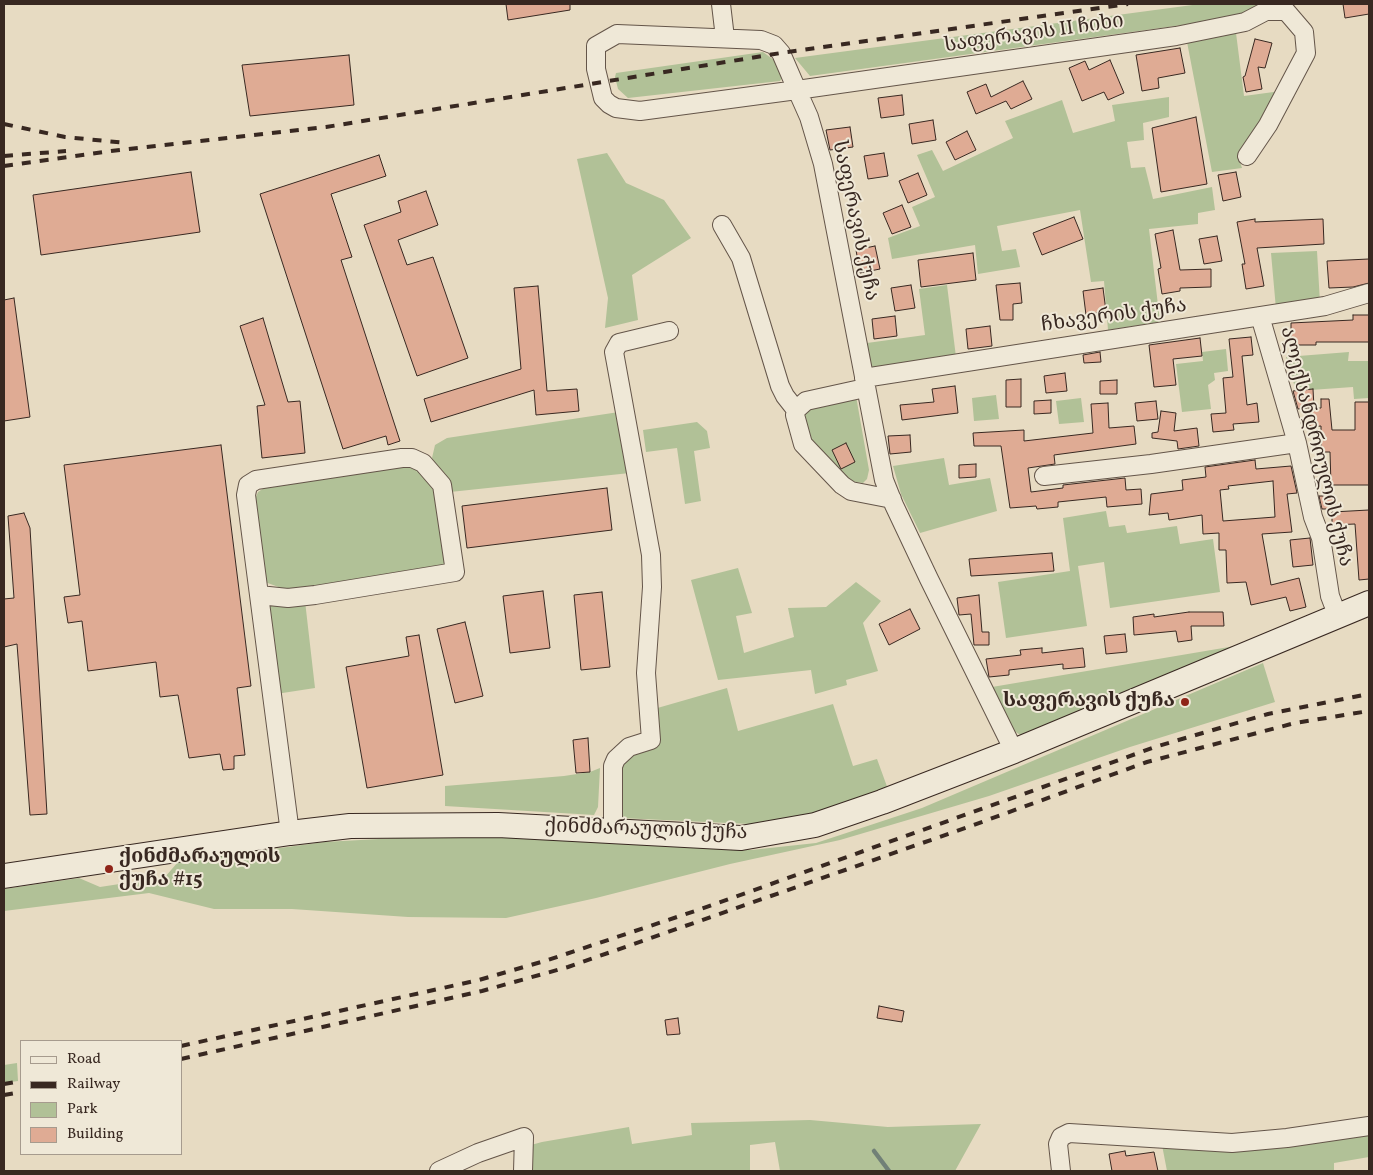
<!DOCTYPE html>
<html>
<head>
<meta charset="utf-8">
<style>
	body { margin:0 }
	#map { position:relative; width:1373px; height:1175px; overflow:hidden; background:#e7dbc2; font-family:Vollkorn,serif }
	canvas { display:block }
	.frame { position:absolute; inset:0; border:5px solid #382821; pointer-events:none }
	.legend { position:absolute; left:20px; top:1040px; width:162px; height:115px; box-sizing:border-box; background:#efe8d7; border:1px solid #a69b8e; margin:0; padding:6px 9px; list-style:none; font-size:15px; color:#382821 }
	.legend li { display:flex; align-items:center; gap:10px; height:25px }
	.legend b { width:25px; border:1px solid #a69b8e }
</style>
</head>
<body>
<div id="map">
<canvas width="1373" height="1175"></canvas>
<div class="frame"></div>
<ul class="legend">
<li><b style="height:6px;background:#efe8d7"></b>Road</li>
<li><b style="height:6px;background:#382821"></b>Railway</li>
<li><b style="height:14px;background:#b1c197"></b>Park</li>
<li><b style="height:14px;background:#dfab94"></b>Building</li>
</ul>
</div>
<script>
const context = document.querySelector('canvas').getContext('2d');
context.lineJoin = 'round';
function fillPath(path, color) {
  context.fillStyle = color;
  context.fill(path, 'evenodd');
}
function poly(rows) {
  const path = new Path2D();
  for (const r of rows) {
    path.moveTo(r[0], r[1]);
    for (let i = 2; i < r.length; i += 2) path.lineTo(r[i], r[i + 1]);
  }
  return path;
}
function stroke(path, color, width, dash) {
  context.strokeStyle = color;
  context.lineWidth = width;
  context.lineCap = dash ? 'butt' : 'round';
  context.setLineDash(dash || []);
  context.stroke(path);
}
function label(font, color, halo, rows, align = 'center') {
  context.font = font + ' Vollkorn,"Noto Serif Georgian",serif';
  context.lineWidth = 4;
  context.setLineDash([]);
  context.textBaseline = 'middle';
  context.strokeStyle = halo;
  context.fillStyle = color;
  for (const [text, x, y, turn = 0] of rows) {
    context.save();
    context.translate(x, y);
    context.rotate((+turn || 0) * Math.PI / 180);
    context.textAlign = isNaN(turn) ? turn : align;
    if (halo) context.strokeText(text, 0, 0);
    context.fillText(text, 0, 0);
    context.restore();
  }
}
const green = poly([
	[1200,4,1270,4,1253,11,1197,23,810,76,795,58],
	[1236,33,1244,96,1281,91,1244,150,1240,162,1242,168,1212,172,1187,42],
	[763,52,774,60,782,78,780,81,628,98,618,89,615,77,616,73],
	[1169,97,1169,117,1143,123,1144,140,1127,142,1131,168,1145,167,1153,199,1212,187,1215,210,1198,213,1198,224,1149,229,1160,322,1108,330,1104,281,1091,282,1080,210,997,226,1002,251,1016,249,1020,267,978,274,975,245,892,259,888,238,920,226,912,207,935,197,917,155,932,150,943,171,1013,138,1005,121,1062,100,1073,133,1115,121,1112,105],
	[607,153,626,183,664,200,691,238,632,275,638,320,605,328,608,298,577,159],
	[1317,251,1320,303,1276,309,1271,253],
	[947,285,956,357,870,369,867,343,925,335,919,289],
	[1226,349,1228,371,1214,373,1215,380,1208,385,1211,409,1182,412,1176,364,1203,361,1202,352],
	[1349,352,1348,361,1369,361,1369,398,1354,399,1353,387,1296,391,1286,357],
	[996,395,999,419,974,421,972,398],
	[856,396,869,470,867,479,863,483,845,480,811,447,802,411],
	[1081,398,1084,422,1059,424,1056,401],
	[619,412,630,473,450,492,432,458,435,445,447,438],
	[697,422,707,431,710,448,694,451,701,501,685,504,677,448,646,452,643,430],
	[944,458,949,485,990,478,997,511,920,533,901,494,893,466],
	[403,463,417,467,437,487,449,567,304,588,284,589,265,582,253,504,258,492,267,486],
	[1106,511,1109,527,1125,525,1127,533,1177,526,1180,544,1213,539,1220,592,1110,608,1104,562,1078,566,1087,626,1006,638,998,582,1070,571,1063,518],
	[738,568,752,613,736,616,744,653,794,637,788,608,826,607,856,582,881,601,863,623,878,671,846,680,847,685,815,694,811,670,718,680,691,580],
	[305,601,315,688,276,694,267,610,273,604],
	[1241,645,1022,736,1014,731,992,687],
	[1263,663,1275,702,1130,747,989,796,840,840,730,864,596,898,506,918,408,917,292,909,214,909,149,893,4,911,4,889,79,878,100,887,165,877,178,862,324,842,488,833,689,843,751,850,816,843,922,808],
	[727,688,738,731,833,704,853,766,877,759,889,792,813,815,750,824,620,818,620,774,624,761,635,753,655,748,654,709],
	[600,768,598,807,594,815,445,806,445,786,564,776,590,772],
	[17,1063,18,1081,4,1083,4,1065],
	[810,1120,888,1127,981,1124,955,1171,780,1171,775,1142,750,1145,750,1171,528,1171,531,1145,542,1142,629,1127,632,1144,692,1135,691,1123],
	[1369,1132,1369,1157,1334,1163,1334,1171,1167,1171,1162,1145]
]);
const stream = poly([
	[874,1151,889,1171]
]);
const building = poly([
	[506,4,570,4,570,10,508,20,506,4],
	[1343,4,1369,4,1369,14,1345,18,1343,4],
	[1255,39,1272,43,1265,68,1258,67,1262,89,1246,92,1243,77,1245,76,1255,39],
	[1180,48,1185,73,1158,78,1159,88,1142,91,1136,55,1180,48],
	[349,55,354,105,250,116,242,65,349,55],
	[1110,60,1124,93,1108,100,1104,92,1082,101,1069,68,1085,61,1089,70,1110,60],
	[1023,81,1032,99,1011,109,1006,101,976,114,967,92,986,84,991,97,1023,81],
	[902,95,904,115,881,118,878,98,902,95],
	[1196,117,1207,184,1161,192,1152,128,1196,117],
	[933,120,936,140,912,144,909,124,933,120],
	[850,127,853,147,830,150,826,130,850,127],
	[967,131,976,150,955,160,946,142,967,131],
	[884,153,888,176,868,179,864,156,884,153],
	[379,155,386,176,331,194,352,257,341,260,400,441,388,445,386,436,343,449,260,194,379,155],
	[191,172,200,232,41,255,33,195,191,172],
	[1236,172,1241,197,1223,201,1218,175,1236,172],
	[918,173,927,195,908,203,899,181,918,173],
	[426,191,438,225,398,240,407,265,433,257,468,358,417,376,364,225,401,212,398,201,426,191],
	[902,205,911,227,892,234,883,213,902,205],
	[1074,217,1083,239,1042,255,1033,233,1074,217],
	[1255,219,1255,222,1323,219,1324,244,1257,248,1264,286,1246,289,1242,264,1245,264,1237,222,1255,219],
	[1173,230,1180,270,1211,269,1211,287,1180,288,1180,291,1162,294,1158,269,1161,268,1155,234,1173,230],
	[1217,236,1222,261,1204,264,1199,239,1217,236],
	[875,246,880,269,860,273,856,250,875,246],
	[973,253,976,280,921,287,918,260,973,253],
	[1369,259,1369,283,1353,287,1329,288,1327,261,1369,259],
	[1020,283,1022,303,1013,304,1013,320,1000,320,996,285,1020,283],
	[911,285,915,308,895,311,891,288,911,285],
	[538,286,547,391,577,389,579,411,536,415,534,390,431,422,424,399,521,369,514,288,538,286],
	[1103,288,1106,311,1086,315,1083,291,1103,288],
	[14,298,30,417,4,421,4,300,14,298],
	[1353,315,1369,315,1369,342,1316,342,1316,345,1291,345,1291,323,1353,320,1353,315],
	[895,316,897,336,874,339,872,319,895,316],
	[263,318,288,402,300,401,305,453,262,458,257,406,265,405,240,326,263,318],
	[990,326,992,346,968,349,966,329,990,326],
	[1251,337,1253,355,1242,356,1247,405,1257,403,1259,422,1233,424,1234,430,1213,432,1211,414,1226,413,1223,378,1233,377,1229,339,1251,337],
	[1200,338,1202,356,1173,359,1176,385,1154,387,1149,345,1200,338],
	[1100,352,1101,362,1084,363,1083,355,1100,352],
	[1065,373,1067,391,1046,393,1044,376,1065,373],
	[1021,379,1021,407,1006,407,1006,380,1021,379],
	[1117,380,1117,394,1100,394,1100,381,1117,380],
	[955,386,958,413,902,420,900,405,934,402,932,389,955,386],
	[1313,389,1314,407,1298,409,1293,391,1313,389],
	[1321,399,1329,399,1332,430,1355,430,1355,402,1369,402,1369,485,1331,485,1330,452,1321,452,1321,426,1310,427,1308,409,1321,408,1321,399],
	[1051,400,1051,413,1034,414,1034,401,1051,400],
	[1156,401,1158,419,1137,421,1135,403,1156,401],
	[1108,403,1109,428,1134,426,1136,444,1054,455,1055,464,1028,468,1031,492,1063,488,1063,485,1125,478,1126,490,1141,489,1142,504,1107,507,1106,497,1058,502,1058,507,1037,509,1036,506,1010,508,1001,446,974,446,973,433,1024,430,1024,441,1093,433,1091,404,1108,403],
	[1161,411,1176,413,1174,431,1197,428,1199,446,1178,449,1177,441,1152,438,1152,433,1158,432,1161,411],
	[910,435,911,452,890,454,888,436,910,435],
	[846,443,855,462,841,469,832,450,846,443],
	[221,445,251,686,237,688,245,755,234,756,234,769,223,770,220,754,189,758,178,695,160,697,156,662,88,671,82,621,68,623,64,597,80,595,64,465,221,445],
	[1255,460,1256,469,1291,466,1297,493,1287,494,1292,532,1262,534,1271,585,1299,578,1306,607,1290,611,1286,597,1251,605,1246,582,1227,583,1226,550,1219,550,1219,533,1203,534,1202,515,1169,520,1168,513,1149,515,1151,494,1183,490,1182,480,1206,477,1205,467,1255,460],
	[1273,481,1275,517,1223,521,1220,490,1229,489,1228,486,1273,481],
	[976,464,976,477,959,478,959,465,976,464],
	[607,488,612,530,467,548,462,506,607,488],
	[1319,496,1335,496,1335,509,1322,509,1319,496],
	[1369,510,1369,579,1359,580,1355,524,1332,525,1332,512,1369,510],
	[24,513,30,528,47,814,30,815,17,644,4,647,4,599,14,598,8,516,24,513],
	[1310,538,1313,565,1293,567,1290,540,1310,538],
	[1052,553,1054,571,971,576,969,559,1052,553],
	[543,591,550,648,510,653,503,596,543,591],
	[602,592,610,667,581,670,574,595,602,592],
	[979,595,982,632,989,632,989,645,974,645,971,614,959,615,957,598,979,595],
	[910,609,920,629,889,645,879,624,910,609],
	[1189,612,1223,612,1224,626,1191,626,1192,640,1178,642,1176,631,1134,635,1133,617,1154,614,1154,617,1189,612],
	[465,622,483,696,455,703,437,629,465,622],
	[1125,634,1127,652,1106,654,1104,636,1125,634],
	[419,635,443,775,367,788,346,667,409,656,406,637,419,635],
	[1042,648,1042,653,1083,648,1085,667,1063,669,1063,664,1009,670,1009,675,989,677,986,659,1021,655,1020,650,1042,648],
	[588,738,590,772,576,773,573,740,588,738],
	[879,1006,904,1011,902,1022,877,1018,879,1006],
	[678,1018,680,1034,667,1035,665,1020,678,1018],
	[1125,1151,1126,1156,1154,1152,1158,1171,1112,1171,1109,1154,1125,1151]
]);
const street = poly([
	[721,4,725,38],
	[722,225,741,258,780,386,785,396,796,410],
	[1260,316,1297,443,1313,517,1321,538,1330,596,1338,617],
	[864,378,1325,306,1369,293],
	[796,410,795,415,803,444,842,485,851,491,892,499],
	[796,410,806,401,865,388],
	[1044,476,1151,464,1297,443],
	[259,595,288,598,315,595,455,572,442,485,423,463,412,458,402,458,256,480,248,485,246,495,290,833],
	[1014,751,929,579,894,505,884,480,823,164,809,117,797,90,781,53,774,45,761,40,617,34,596,46,596,69,603,98,609,104,616,108,640,111,797,90,1176,36,1245,22,1266,11,1286,11,1304,32,1306,53,1268,125,1247,156],
	[613,831,613,766,616,759,629,747,651,740,646,673,652,587,651,555,614,352,619,343,669,331],
	[439,1171,478,1153,524,1137,523,1171],
	[1061,1171,1058,1144,1061,1137,1069,1133,1232,1143,1287,1138,1369,1126]
]);
const secondary = poly([
	[4,876,290,833,350,826,498,825,741,838,815,825,882,802,1014,751,1369,603]
]);
const rail = poly([
	[4,124,65,137,127,143],
	[4,156,66,151],
	[4,166,111,151,326,127,781,53,1128,4],
	[181,1046,479,980,548,960,701,909,1158,746,1268,714,1369,694],
	[181,1059,482,991,568,967,968,827,1147,762,1295,723,1369,711],
	[4,1084,21,1081],
	[4,1095,21,1092]
]);
const markers = [
	[1185,702,5,"#8f2418"],
	[109,869,5,"#8f2418"]
];
const streetNames = [
	["საფერავის II ჩიხი",1034,35,-8],
	["საფერავის ქუჩა",854,221,78],
	["ჩხავერის ქუჩა",1114,317,-8],
	["ალექსანდროულის ქუჩა",1315,447,76],
	["ქინძმარაულის ქუჩა",646,831,2]
];
const poiNames = [
	["საფერავის ქუჩა",1175,702],
	["ქინძმარაულის",119,858,"left"],
	["ქუჩა #15",119,881,"left"]
];
fillPath(green, '#b1c197');
stroke(stream, '#718077', 4.5);
fillPath(building, '#dfab94');
stroke(building, '#382821', 1);
stroke(street, '#645549', 20);
stroke(secondary, '#382821', 26);
stroke(street, '#efe8d7', 18);
stroke(secondary, '#efe8d7', 24);
stroke(rail, '#382821', 4, [9, 9]);
for (const [x, y, r, color] of markers) {
  const dot = new Path2D();
  dot.arc(x, y, r, 0, 2 * Math.PI);
  context.fillStyle = color;
  context.fill(dot);
  stroke(dot, '#efe8d7', 2);
}
label('20px', '#382821', '#efe8d7', streetNames);
label('bold 20px', '#382821', '#efe8d7', poiNames, 'right');
</script>
</body>
</html>
